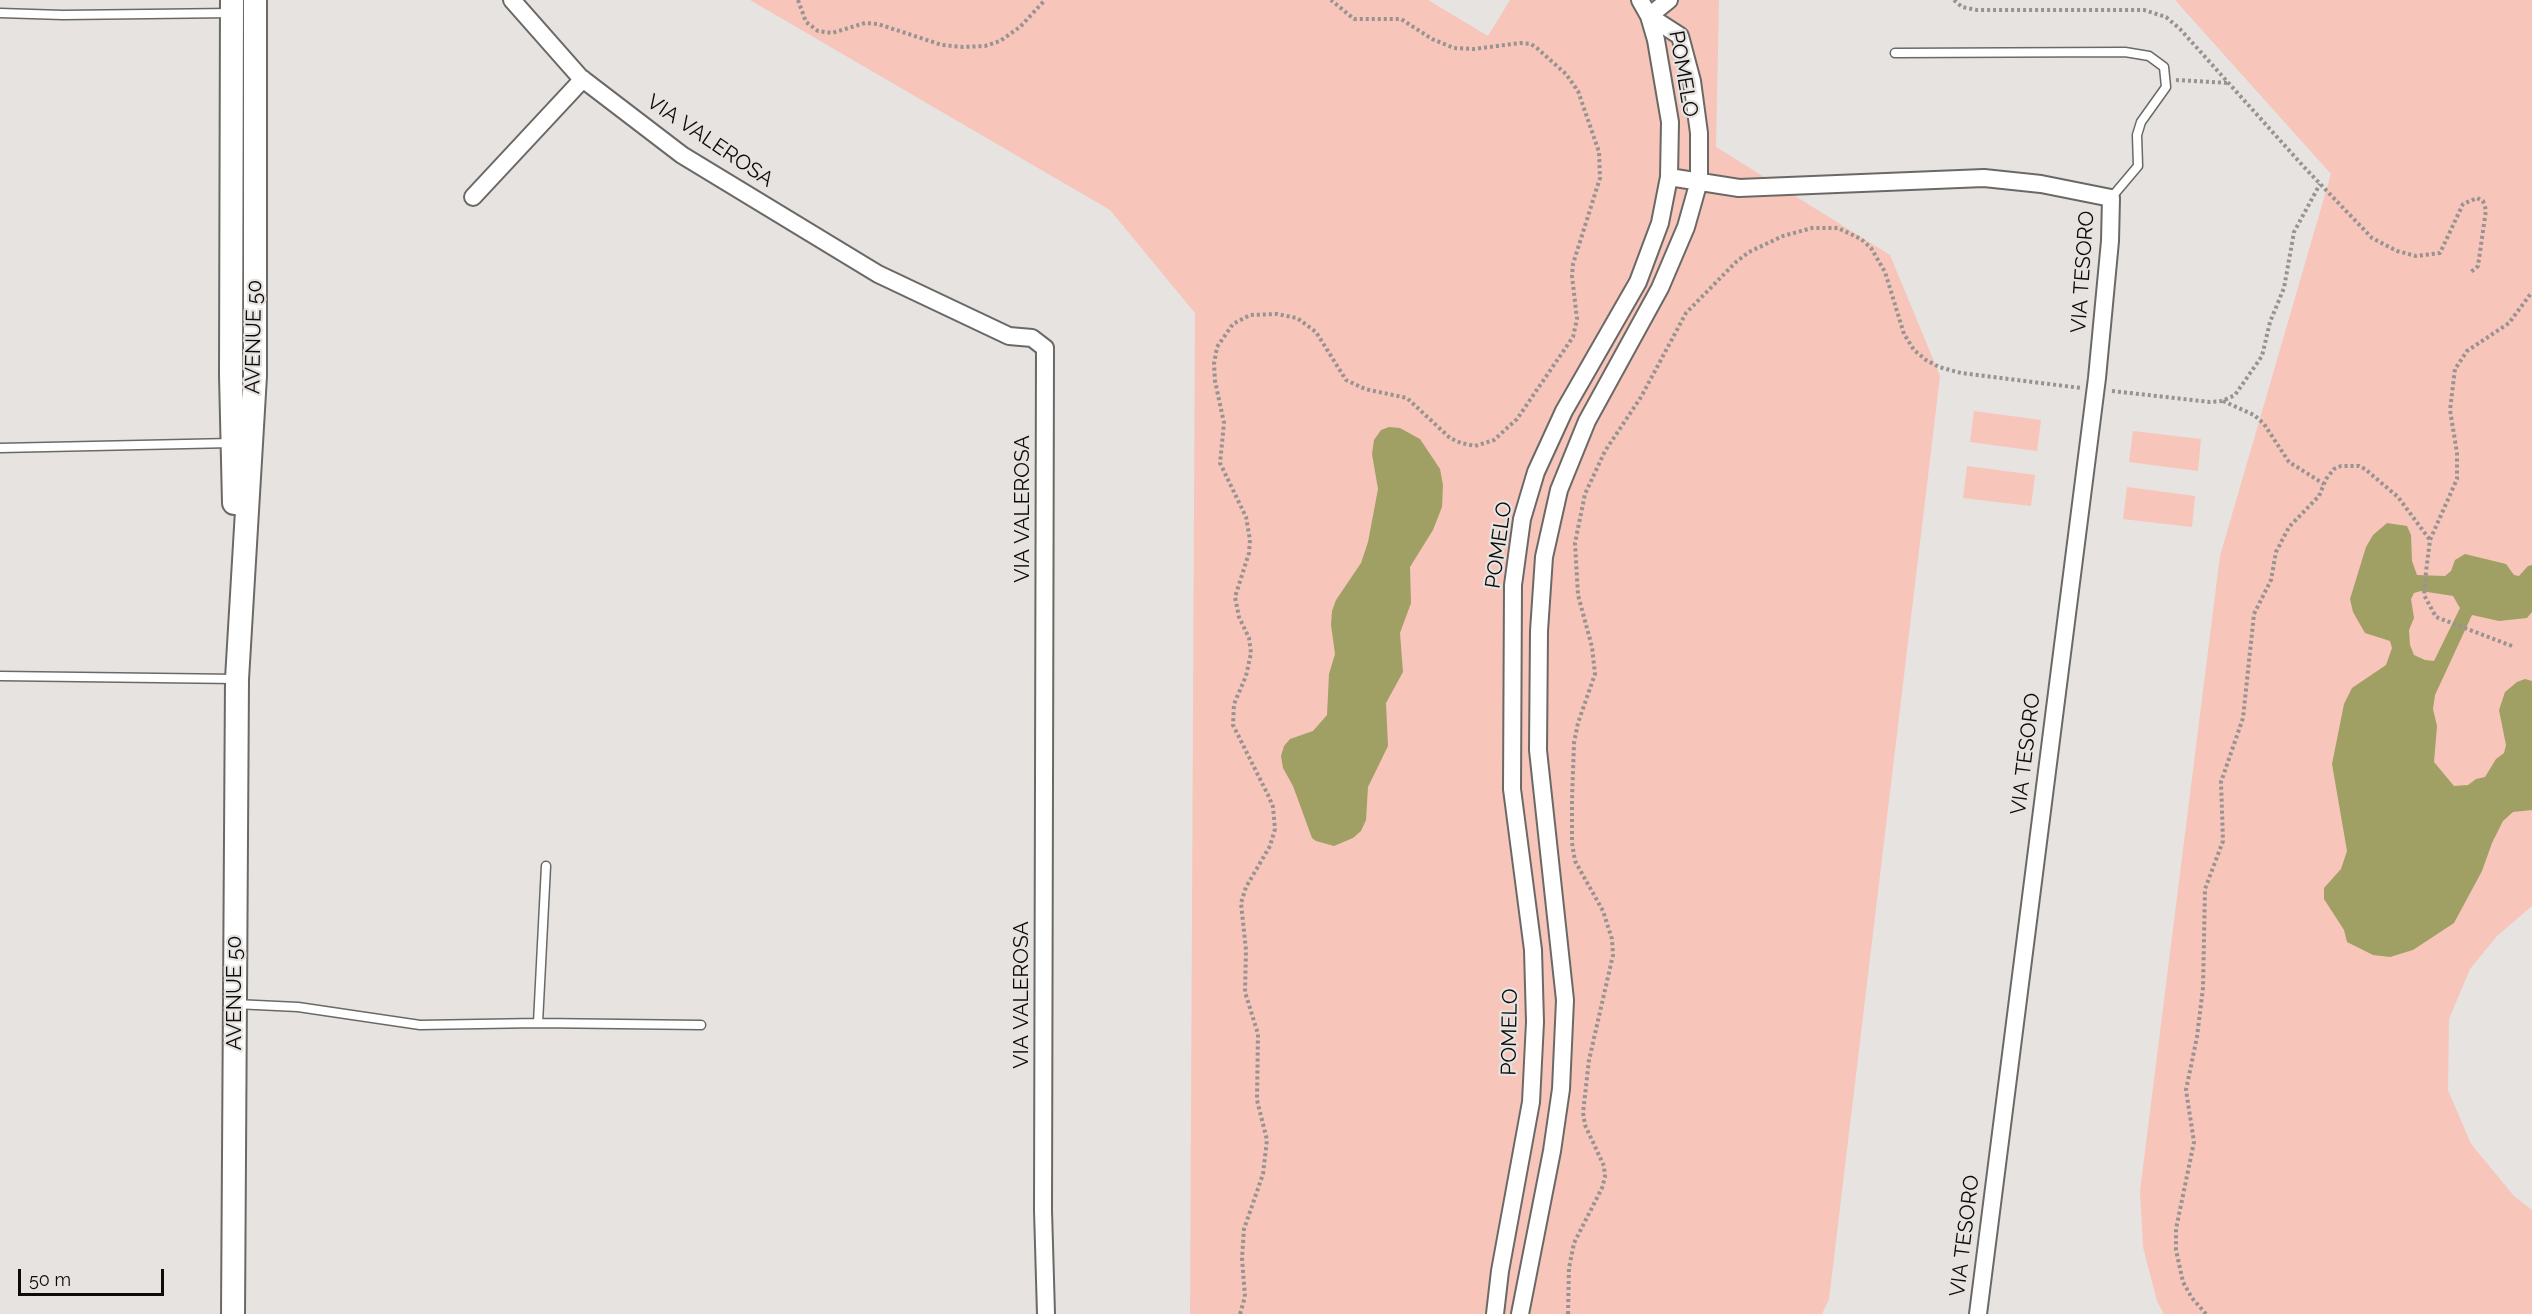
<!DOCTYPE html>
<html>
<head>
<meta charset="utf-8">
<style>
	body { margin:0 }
	#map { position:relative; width:2532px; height:1314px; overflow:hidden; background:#e6e3e0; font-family:Raleway,sans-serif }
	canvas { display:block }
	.scale { position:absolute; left:18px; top:1269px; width:146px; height:27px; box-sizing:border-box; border:3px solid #0c0b0a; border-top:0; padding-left:8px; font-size:18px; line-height:21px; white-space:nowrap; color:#0c0b0a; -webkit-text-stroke:4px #e6e3e0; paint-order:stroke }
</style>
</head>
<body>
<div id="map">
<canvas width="2532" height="1314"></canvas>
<div class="scale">50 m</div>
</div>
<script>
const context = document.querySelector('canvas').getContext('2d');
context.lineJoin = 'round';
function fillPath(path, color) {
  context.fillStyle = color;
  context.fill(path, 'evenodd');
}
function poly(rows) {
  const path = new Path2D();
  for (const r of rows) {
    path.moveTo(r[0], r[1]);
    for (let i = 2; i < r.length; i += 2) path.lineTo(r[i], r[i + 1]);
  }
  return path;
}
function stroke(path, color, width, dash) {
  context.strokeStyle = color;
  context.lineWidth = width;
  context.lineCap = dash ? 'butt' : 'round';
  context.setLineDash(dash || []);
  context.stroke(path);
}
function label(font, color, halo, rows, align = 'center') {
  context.font = font + ' Raleway,sans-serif';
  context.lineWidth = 4.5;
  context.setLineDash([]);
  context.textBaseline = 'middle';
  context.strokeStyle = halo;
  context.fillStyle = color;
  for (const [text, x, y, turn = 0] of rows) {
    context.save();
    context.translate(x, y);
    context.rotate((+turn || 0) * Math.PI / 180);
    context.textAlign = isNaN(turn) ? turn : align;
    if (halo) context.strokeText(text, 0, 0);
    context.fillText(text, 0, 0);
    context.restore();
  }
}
const green = poly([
	[750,0,1428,0,1488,36,1510,0,1719,0,1716,147,1890,255,1940,376,1829,1299,1822,1314,1190,1314,1195,313,1110,210],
	[2175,0,2532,0,2532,906,2497,936,2470,969,2449,1019,2448,1090,2471,1144,2514,1196,2532,1210,2532,1314,2164,1314,2157,1301,2143,1247,2140,1191,2220,556,2331,174],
	[1974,411,2041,420,2037,451,1970,442],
	[2133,431,2201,439,2198,471,2129,462],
	[1967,466,2035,475,2031,506,1963,498],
	[2127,487,2195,496,2192,527,2123,519]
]);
const water = poly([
	[1389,427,1400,428,1420,439,1440,469,1443,485,1442,507,1433,530,1410,567,1411,603,1400,633,1403,672,1386,703,1388,746,1368,787,1366,820,1361,831,1353,838,1334,846,1316,841,1312,838,1293,786,1283,768,1281,756,1284,746,1290,739,1313,731,1327,715,1329,674,1335,654,1331,625,1332,611,1336,600,1361,563,1368,542,1378,489,1372,454,1374,440,1381,430],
	[2387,523,2407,526,2411,535,2412,561,2417,575,2445,576,2451,571,2455,560,2465,554,2506,564,2514,575,2519,576,2528,566,2532,565,2532,612,2527,618,2499,621,2472,615,2435,695,2433,709,2437,726,2434,762,2454,786,2468,785,2476,779,2485,777,2496,759,2504,753,2506,745,2499,710,2505,692,2517,682,2525,679,2532,681,2532,810,2513,812,2503,821,2492,843,2482,871,2454,923,2413,950,2390,957,2373,955,2347,942,2344,930,2324,899,2324,888,2341,869,2347,851,2332,764,2344,704,2352,688,2386,665,2392,648,2390,641,2365,633,2353,612,2350,599,2366,547,2373,535],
	[2421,591,2453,596,2460,608,2434,661,2425,660,2414,655,2410,645,2409,630,2414,618,2411,599,2414,593]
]);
const path = poly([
	[798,0,806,22,818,31,832,33,865,23,878,24,942,45,963,47,985,46,1000,41,1020,27,1045,0],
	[1954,0,1962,7,1977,10,2144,10,2166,17,2180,29,2304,167,2372,238,2397,251,2416,256,2440,253,2463,204,2477,198,2483,201,2486,210,2478,266,2471,272],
	[2176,80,2229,83],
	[2112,391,2210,402,2222,401,2235,395,2262,356,2270,322,2284,288,2294,232,2320,184],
	[2223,401,2254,415,2264,424,2289,462,2324,484],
	[2512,646,2436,617,2424,595,2426,572,2430,540,2457,479,2457,453,2450,410,2455,369,2467,351,2509,323,2532,292],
	[1240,1314,1245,1297,1242,1258,1244,1229,1263,1174,1267,1140,1257,1100,1258,1034,1245,992,1246,950,1241,903,1246,887,1270,846,1275,829,1273,807,1269,797,1233,725,1234,704,1246,676,1251,653,1249,638,1239,617,1235,597,1249,553,1250,540,1246,517,1220,463,1224,423,1215,381,1214,364,1217,347,1233,324,1250,315,1277,314,1297,318,1316,332,1346,380,1365,389,1407,398,1450,438,1461,443,1475,446,1494,440,1517,419,1573,337,1577,319,1572,276,1573,264,1600,178,1599,152,1578,91,1566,74,1538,49,1531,44,1520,43,1474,49,1454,48,1432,39,1401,19,1354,19,1331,0],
	[1568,1314,1569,1268,1574,1243,1602,1188,1605,1177,1604,1166,1585,1125,1583,1113,1589,1060,1613,955,1612,939,1603,911,1575,861,1572,843,1572,800,1574,743,1578,723,1595,674,1592,647,1578,595,1575,543,1585,494,1605,451,1641,397,1686,313,1736,262,1749,252,1783,236,1812,228,1838,228,1861,239,1871,248,1885,272,1904,334,1914,350,1926,360,1939,367,1961,373,2081,388],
	[2206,1314,2192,1298,2183,1282,2176,1250,2176,1229,2194,1142,2186,1090,2197,1037,2203,988,2205,889,2223,841,2221,782,2243,718,2254,614,2271,580,2276,552,2289,527,2319,496,2326,479,2334,469,2341,466,2359,466,2365,469,2398,497,2430,540]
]);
const service = poly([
	[0,13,63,15,232,13],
	[1895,53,2125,52,2149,56,2164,67,2166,87,2141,122,2137,135,2138,166,2111,198],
	[0,448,232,443],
	[0,676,237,679],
	[235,1004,298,1007,420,1025,538,1023,701,1025],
	[538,1023,546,866]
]);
const minor = poly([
	[512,0,580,77,682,155,878,274,1009,336,1032,338,1045,348,1043,1210,1046,1314],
	[1649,16,1669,0],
	[1669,177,1739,188,1984,178,2041,184,2111,198,2110,241,2097,378,1978,1314],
	[473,197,583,79],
	[1495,1314,1500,1271,1531,1102,1535,1022,1533,950,1512,789,1513,585,1522,519,1536,472,1564,411,1638,282,1660,223,1669,177,1670,122,1656,40,1649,16,1640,0],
	[1520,1314,1552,1151,1561,1089,1565,1000,1538,750,1539,631,1544,557,1559,490,1587,421,1660,288,1686,227,1699,181,1699,133,1692,81,1680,36,1649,16]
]);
const secondary = poly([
	[232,0,231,375,234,503],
	[233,1314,237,679,255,376,255,0]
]);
const streetNames = [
	["POMELO",1683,74,80],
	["VIA VALEROSA",710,141,34],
	["VIA TESORO",2083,272,-86],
	["AVENUE 50",254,337,-89],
	["VIA VALEROSA",1023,509,-90],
	["POMELO",1499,545,-82],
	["VIA TESORO",2026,754,-83],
	["AVENUE 50",235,993,-90],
	["VIA VALEROSA",1022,995,-90],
	["POMELO",1510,1032,-89],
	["VIA TESORO",1965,1236,-83]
];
fillPath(green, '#f7c5b9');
fillPath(water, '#a0a065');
stroke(service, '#6b6966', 11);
stroke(minor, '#6b6966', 20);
stroke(secondary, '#6b6966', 26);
stroke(path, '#969391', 4, [3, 3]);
stroke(service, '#fff', 8);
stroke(minor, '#fff', 16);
stroke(secondary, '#fff', 22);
label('21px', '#0c0b0a', '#e6e3e0', streetNames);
</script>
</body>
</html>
